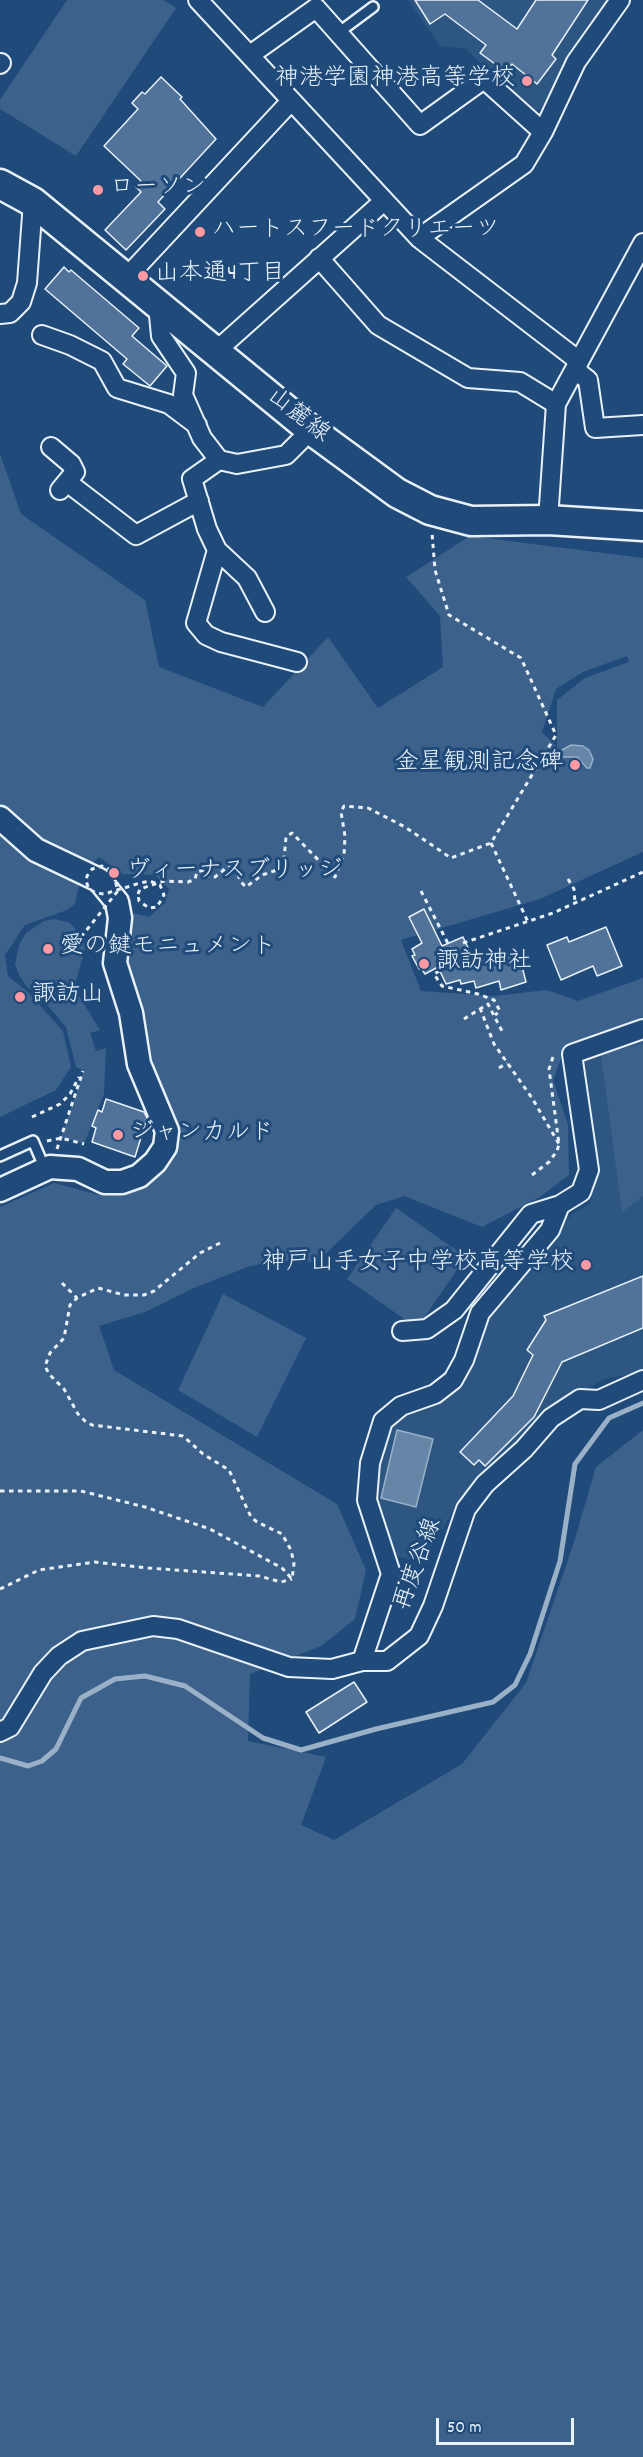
<!DOCTYPE html>
<html>
<head>
<meta charset="utf-8">
<style>
	body { margin:0 }
	#map { position:relative; width:643px; height:2457px; overflow:hidden; background:#1f4a7a; font-family:Dekko,sans-serif }
	canvas { display:block }
	.scale { position:absolute; left:436px; top:2418px; width:138px; height:27px; box-sizing:border-box; border:3px solid #e8f1f8; border-top:0; padding-left:8px; font-size:18px; line-height:21px; white-space:nowrap; color:#e8f1f8; -webkit-text-stroke:4px #1f4a7a; paint-order:stroke }
</style>
</head>
<body>
<div id="map">
<canvas width="643" height="2457"></canvas>
<div class="scale">50 m</div>
</div>
<script>
const context = document.querySelector('canvas').getContext('2d');
context.lineJoin = 'round';
function fillPath(path, color) {
  context.fillStyle = color;
  context.fill(path, 'evenodd');
}
function poly(rows) {
  const path = new Path2D();
  for (const r of rows) {
    path.moveTo(r[0], r[1]);
    for (let i = 2; i < r.length; i += 2) path.lineTo(r[i], r[i + 1]);
  }
  return path;
}
function stroke(path, color, width, dash) {
  context.strokeStyle = color;
  context.lineWidth = width;
  context.lineCap = dash ? 'butt' : 'round';
  context.setLineDash(dash || []);
  context.stroke(path);
}
function label(font, color, halo, rows, align = 'center') {
  context.font = font + ' Dekko,"Klee One",sans-serif';
  context.lineWidth = 6;
  context.setLineDash([]);
  context.textBaseline = 'middle';
  context.strokeStyle = halo;
  context.fillStyle = color;
  for (const [text, x, y, turn = 0] of rows) {
    context.save();
    context.translate(x, y);
    context.rotate((+turn || 0) * Math.PI / 180);
    context.textAlign = isNaN(turn) ? turn : align;
    if (halo) context.strokeText(text, 0, 0);
    context.fillText(text, 0, 0);
    context.restore();
  }
}
const built = poly([
	[408,0,609,0,570,53,541,109,530,112,466,49,440,46],
	[643,1037,643,1372,604,1379,549,1412,522,1442,479,1478,461,1499,421,1563,393,1555,375,1498,378,1462,390,1423,407,1413,439,1400,464,1379,486,1317,572,1214,590,1204,597,1177,579,1069,583,1058]
]);
const green = poly([
	[67,0,163,0,176,8,76,156,0,109,0,100],
	[0,454,21,514,145,600,159,667,263,707,328,637,378,708,443,667,440,616,406,577,470,536,643,558,643,852,540,899,401,940,421,991,494,996,547,990,578,1001,643,978,643,1019,566,1046,553,1080,568,1125,569,1175,540,1197,482,1227,404,1196,376,1205,317,1262,279,1261,250,1266,194,1288,145,1312,99,1326,114,1370,337,1504,366,1570,355,1619,321,1646,250,1674,248,1741,326,1757,301,1825,334,1840,462,1764,526,1683,574,1542,596,1467,643,1430,643,2457,0,2457,0,1207,54,1183,99,1195,129,1192,158,1169,177,1142,152,1058,144,1009,124,961,125,911,149,917,165,903,169,889,155,875,123,874,99,857,81,876,75,904,67,910,25,925,5,955,8,976,29,993,63,1031,71,1067,56,1090,0,1117],
	[627,656,629,662,585,678,557,700,557,747,542,732,556,689,583,672],
	[55,919,70,923,82,936,85,949,74,988,100,1030,90,1033,96,1051,106,1048,104,1094,84,1144,61,1137,84,1071,76,1067,66,1027,38,994,27,987,19,975,15,964,19,945,26,933,44,921],
	[643,1043,643,1196,622,1212,601,1055],
	[396,1208,466,1257,417,1328,347,1279],
	[223,1294,306,1338,257,1437,178,1390]
]);
const water = poly([
	[571,745,583,746,589,750,593,759,590,768,587,768,577,757,562,757,562,750,571,745],
	[397,1430,433,1439,416,1507,381,1498,397,1430]
]);
const stream = poly([
	[0,1758,28,1766,42,1761,56,1749,81,1698,115,1679,145,1676,185,1686,263,1738,301,1750,376,1729,493,1702,515,1685,530,1654,560,1561,575,1464,609,1418,643,1403]
]);
const building = poly([
	[415,0,478,0,517,29,536,0,588,0,552,55,556,59,537,84,512,64,506,72,480,53,486,45,445,14,430,24,415,0],
	[161,77,182,97,180,99,216,139,158,202,165,209,126,250,105,230,141,192,136,187,141,181,104,146,138,109,132,103,142,92,145,94,161,77],
	[64,267,69,272,71,270,139,328,132,336,167,366,150,386,123,364,127,359,45,289,64,267],
	[424,909,442,946,463,937,475,963,518,951,526,982,501,990,499,981,476,988,474,981,461,984,460,980,446,984,438,967,425,974,421,968,419,969,412,956,415,955,412,949,422,943,409,917,424,909],
	[606,927,622,966,597,976,593,966,561,980,547,945,567,937,569,942,606,927],
	[106,1099,144,1112,147,1118,135,1157,92,1142,96,1128,92,1126,98,1110,102,1112,106,1099],
	[643,1276,643,1328,562,1362,534,1417,485,1466,479,1460,474,1465,460,1452,513,1396,533,1355,527,1350,546,1320,544,1316,643,1276],
	[354,1682,367,1702,319,1733,306,1712,354,1682]
]);
const path = poly([
	[491,843,528,922],
	[568,879,574,889,575,903],
	[421,891,457,961,434,974,442,986,478,994,494,1000,500,1011,495,1015],
	[138,894,140,889,164,881,188,882,195,879,197,872,204,870,208,876,215,877,231,864,236,866,240,881,246,887,262,875,277,870,284,859,286,837,292,833,335,877,344,855,345,836,341,812,344,806,368,808,405,827,451,858,491,843,556,735,521,658,449,615,435,570,432,533],
	[463,943,553,913,643,872],
	[480,1008,494,1044,532,1098,559,1144],
	[464,1019,488,1004,502,1031],
	[499,1068,507,1063],
	[32,1117,60,1104,70,1094,79,1077],
	[47,1141,61,1138,84,1144],
	[57,1149,83,1071],
	[532,1175,549,1162,557,1151,559,1144,549,1069,553,1057],
	[220,1243,200,1253,154,1291,144,1295,124,1295,98,1288,77,1298,70,1305,64,1338,50,1353,45,1366,49,1374,64,1389,78,1414,85,1421,92,1425,183,1436,203,1454,229,1470,251,1517,257,1522,282,1534,291,1550,294,1564,292,1579],
	[62,1283,77,1298],
	[0,1491,81,1491,145,1507,210,1529,282,1568,292,1579],
	[0,1589,39,1570,95,1562,148,1568,259,1576,281,1582,292,1579]
]);
const service = poly([
	[338,33,373,7],
	[0,1156,33,1141,45,1169]
]);
const minor = poly([
	[198,0,419,238,575,358,579,373,588,380,595,428,643,425],
	[250,55,316,8,420,125,484,79,543,132],
	[0,64,1,63],
	[419,238,524,164,543,132,576,62,620,0],
	[319,258,378,325,468,378,520,382,556,404],
	[126,278,291,101],
	[158,305,161,336,186,373,183,395,202,438,219,460],
	[0,314,10,313,21,302,27,283,33,202],
	[42,335,70,345,102,361,117,388,169,404,197,425],
	[215,352,384,201],
	[51,447,71,464,75,472,60,490],
	[67,482,136,535,199,501],
	[548,520,556,404,643,243],
	[217,550,247,578,265,612],
	[297,662,221,642,206,635,196,623,217,550,207,529,192,479,219,460,237,464,286,455,311,430],
	[402,1331,427,1329,454,1310,531,1214,560,1205],
	[362,1661,391,1574,367,1500,370,1463,383,1421,401,1406,435,1394,453,1380,464,1360,480,1313,550,1230,560,1205,581,1192,589,1170,572,1054,643,1029],
	[0,1732,10,1727,43,1673,59,1656,82,1641,153,1626,178,1629,289,1667,332,1669,362,1661,387,1661,419,1636,433,1606,466,1509,485,1484,524,1449,551,1418,580,1399,599,1400,643,1380]
]);
const tertiary = poly([
	[0,818,36,850,99,880,117,902,120,918,115,963,131,1013,139,1064,167,1131,165,1147,155,1162,139,1176,122,1182,105,1182,78,1169,50,1167,0,1190]
]);
const primary = poly([
	[0,184,33,202,311,430,397,493,430,510,471,521,548,520,643,526]
]);
const pathBridge = poly([
	[81,937,117,892,117,889,114,873,113,871,102,866,92,869,87,876,86,881,89,889,96,893,104,894,108,893,113,891,121,889,140,883,150,881,160,885,164,895,157,907,149,908,139,901,138,894]
]);
const markers = [
	[527,81,6,"#ff9aa2"],
	[98,190,6,"#ff9aa2"],
	[200,232,6,"#ff9aa2"],
	[143,276,6,"#ff9aa2"],
	[575,765,6,"#ff9aa2"],
	[114,873,6,"#ff9aa2"],
	[48,949,6,"#ff9aa2"],
	[424,964,6,"#ff9aa2"],
	[20,997,6,"#ff9aa2"],
	[118,1135,6,"#ff9aa2"],
	[586,1265,6,"#ff9aa2"]
];
const poiNames = [
	["神港学園神港高等学校",515,81,"right"],
	["ローソン",110,190],
	["ハートスフードクリエーツ",212,232],
	["山本通4丁目",155,276],
	["金星観測記念碑",563,765,"right"],
	["ヴィーナスブリッジ",126,873],
	["愛の鍵モニュメント",60,949],
	["諏訪神社",436,964],
	["諏訪山",32,997],
	["ジャンカルド",130,1135],
	["神戸山手女子中学校高等学校",574,1265,"right"]
];
const streetNames = [
	["山麓線",297,417,38],
	["再度谷線",420,1565,-70]
];
fillPath(built, '#2e5683');
fillPath(green, '#3c628c');
fillPath(water, '#6685a7');
stroke(water, '#9ab0c7', 1.5);
stroke(stream, '#9ab0c7', 5);
fillPath(building, '#517399');
stroke(building, '#e8f1f8', 1.5);
stroke(service, '#e8f1f8', 14);
stroke(minor, '#e8f1f8', 22);
stroke(tertiary, '#e8f1f8', 27);
stroke(primary, '#e8f1f8', 33);
stroke(path, '#e8f1f8', 3, [4.5, 4.5]);
stroke(service, '#1f4a7a', 9);
stroke(minor, '#1f4a7a', 18);
stroke(tertiary, '#1f4a7a', 22);
stroke(primary, '#1f4a7a', 28);
stroke(pathBridge, '#e8f1f8', 3, [4.5, 4.5]);
for (const [x, y, r, color] of markers) {
  const dot = new Path2D();
  dot.arc(x, y, r, 0, 2 * Math.PI);
  context.fillStyle = color;
  context.fill(dot);
  stroke(dot, '#1f4a7a', 2);
}
label('24px', '#e8f1f8', '#1f4a7a', poiNames, 'left');
label('24px', '#e8f1f8', '#1f4a7a', streetNames);
</script>
</body>
</html>
